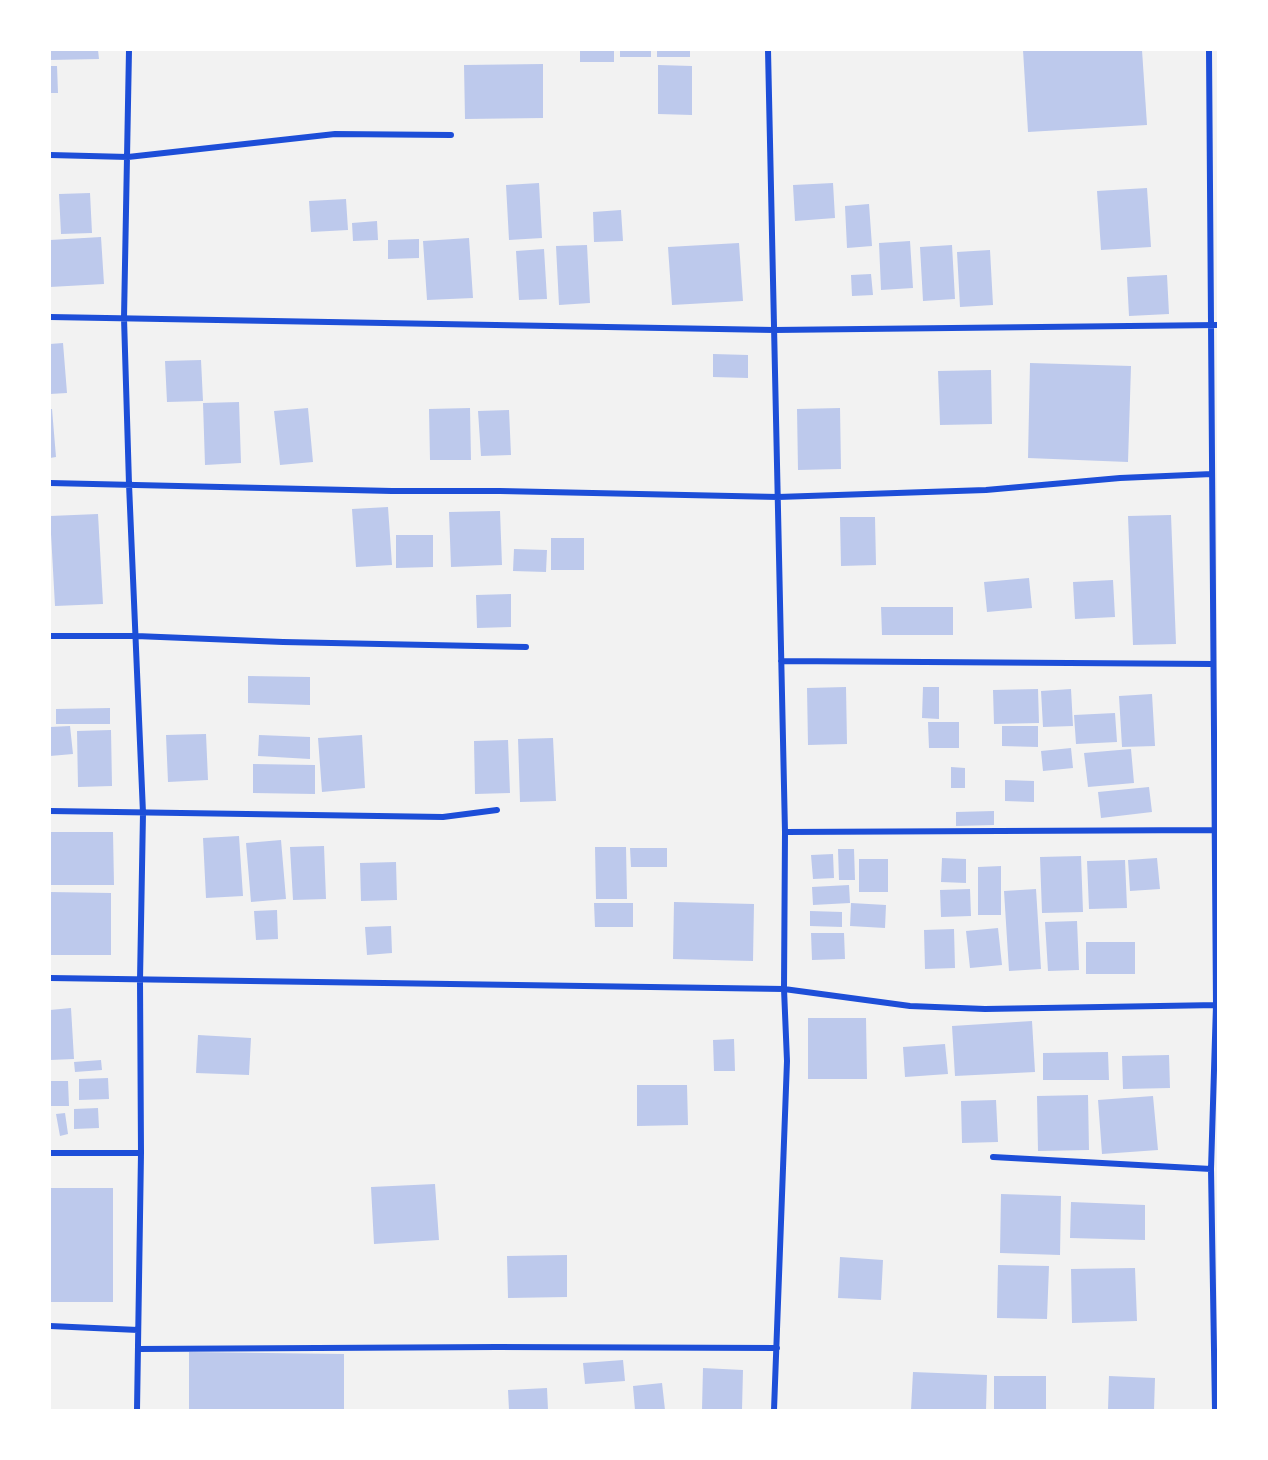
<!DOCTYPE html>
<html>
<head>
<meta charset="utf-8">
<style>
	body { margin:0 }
	#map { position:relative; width:1268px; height:1460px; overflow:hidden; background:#f2f2f2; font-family:Helvetica,sans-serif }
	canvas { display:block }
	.frame { position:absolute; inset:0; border:51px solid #fff; pointer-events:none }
</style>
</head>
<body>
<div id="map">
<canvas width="1268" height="1460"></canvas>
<div class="frame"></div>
</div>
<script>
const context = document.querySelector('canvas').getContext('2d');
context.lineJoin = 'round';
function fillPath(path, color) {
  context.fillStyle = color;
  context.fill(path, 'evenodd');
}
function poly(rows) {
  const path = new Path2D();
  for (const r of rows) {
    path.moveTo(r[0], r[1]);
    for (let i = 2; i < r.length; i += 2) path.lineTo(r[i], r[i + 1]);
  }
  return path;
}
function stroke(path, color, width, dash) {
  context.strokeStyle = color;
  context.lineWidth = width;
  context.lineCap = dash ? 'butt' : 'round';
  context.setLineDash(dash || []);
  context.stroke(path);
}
const building = poly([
	[50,50,98,50,99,59,50,60],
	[580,50,614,50,614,62,580,62],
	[620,50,651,50,651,57,620,57],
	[657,50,690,50,690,57,657,57],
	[1023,50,1142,50,1147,125,1028,132],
	[543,64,543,118,465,119,464,65],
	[658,65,692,66,692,115,658,114],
	[50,66,57,66,58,93,50,93],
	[539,183,542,238,509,240,506,185],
	[833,183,835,218,795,221,793,185],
	[1147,188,1151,247,1101,250,1097,191],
	[90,193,92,233,61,234,59,194],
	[346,199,348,230,311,232,309,201],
	[869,204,872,246,847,248,845,206],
	[621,210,623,241,594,242,593,212],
	[377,221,378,240,353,241,352,223],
	[101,237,104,284,50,287,50,240],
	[469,238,473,298,427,300,423,241],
	[419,239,419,258,388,259,388,240],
	[910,241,913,288,881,290,879,243],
	[739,243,743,301,672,305,668,247],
	[587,245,590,303,559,305,556,246],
	[952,245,955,299,923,301,920,247],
	[544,249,547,299,519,300,516,251],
	[990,250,993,305,960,307,957,252],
	[871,274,873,295,852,296,851,275],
	[1167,275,1169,314,1129,316,1127,277],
	[63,343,67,393,50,394,50,344],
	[713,354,748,355,748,378,713,377],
	[201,360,203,401,167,402,165,361],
	[1030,363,1131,366,1128,462,1028,458],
	[991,370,992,424,940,425,938,371],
	[239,402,241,463,205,465,203,403],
	[308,408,313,462,280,465,274,411],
	[470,408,471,460,430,460,429,409],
	[840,408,841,469,798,470,797,409],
	[50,409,52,409,56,457,50,458],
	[509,410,511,455,481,456,478,411],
	[388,507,392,565,356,567,352,509],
	[500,511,502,565,451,567,449,512],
	[98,514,103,604,55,606,50,516],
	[1171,515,1176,644,1133,645,1128,516],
	[840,517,875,517,876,565,841,566],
	[396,535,433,535,433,567,396,568],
	[551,538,584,538,584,570,551,570],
	[514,549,547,550,546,572,513,571],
	[1029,578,1032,608,987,612,984,582],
	[1113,580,1115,617,1075,619,1073,582],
	[511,594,511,627,477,628,476,595],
	[881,607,953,607,953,635,882,635],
	[248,676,310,677,310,705,248,703],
	[846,687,847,744,808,745,807,688],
	[923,687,939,687,939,719,922,718],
	[1038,689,1039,723,994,724,993,690],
	[1071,689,1073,726,1043,727,1041,691],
	[1152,694,1155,746,1122,747,1119,696],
	[110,708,110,724,56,724,56,709],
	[1115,713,1117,742,1076,744,1074,715],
	[928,722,959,722,959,748,929,748],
	[70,726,73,754,50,756,50,727],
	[1002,726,1038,726,1038,747,1002,746],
	[111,730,112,786,78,787,77,731],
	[206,734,208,780,168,782,166,735],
	[259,735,310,737,310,759,258,756],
	[362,735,365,788,322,792,318,738],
	[553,738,556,801,520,802,518,739],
	[508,740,510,793,475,794,474,741],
	[1071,748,1073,768,1043,771,1041,751],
	[1131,749,1134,783,1088,787,1084,753],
	[253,764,315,765,315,794,253,793],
	[951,767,965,768,965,788,951,788],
	[1005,780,1034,781,1034,802,1005,801],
	[1149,787,1152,812,1101,818,1098,792],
	[994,811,994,825,956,826,956,812],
	[50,832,113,832,114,885,50,885],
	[239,836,243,896,206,898,203,838],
	[281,840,286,899,251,902,246,843],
	[324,846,326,899,293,900,290,847],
	[595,847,626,847,627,899,596,899],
	[630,848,667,848,667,867,631,867],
	[838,849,854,849,855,880,839,880],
	[833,854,834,878,813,879,811,855],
	[1081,856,1083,912,1042,913,1040,857],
	[942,858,966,859,966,883,941,882],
	[1157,858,1160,889,1130,891,1128,860],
	[859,859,888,859,888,892,859,892],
	[1125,860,1127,908,1089,909,1087,861],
	[396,862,397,900,361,901,360,863],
	[1001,866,1001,915,978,915,978,867],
	[849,885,850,903,813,905,812,887],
	[970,889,971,916,941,917,940,890],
	[1036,889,1041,969,1009,971,1004,891],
	[50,892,111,893,111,955,50,955],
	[674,902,754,904,753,961,673,959],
	[594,903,633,903,633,927,595,927],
	[851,903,886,905,885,928,850,926],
	[277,910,278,939,256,940,254,911],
	[810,911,842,912,842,927,810,926],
	[1077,921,1079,970,1048,971,1045,922],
	[391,926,392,953,367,955,365,927],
	[998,928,1002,965,970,968,966,931],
	[954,929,955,968,925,969,924,930],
	[811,933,844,933,845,959,812,960],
	[1086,942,1135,942,1135,974,1086,974],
	[71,1008,74,1059,50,1060,50,1010],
	[808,1018,866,1018,867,1079,808,1079],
	[1032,1021,1035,1072,955,1076,952,1026],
	[198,1035,251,1038,249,1075,196,1073],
	[734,1039,735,1071,714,1071,713,1040],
	[945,1044,948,1074,905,1077,903,1047],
	[1108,1052,1109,1080,1043,1080,1043,1053],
	[1169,1055,1170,1088,1123,1089,1122,1056],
	[101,1060,102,1070,75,1072,74,1062],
	[108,1078,109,1099,79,1100,79,1079],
	[50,1081,68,1081,69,1106,50,1106],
	[637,1085,687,1085,688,1125,637,1126],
	[1088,1095,1089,1150,1038,1151,1037,1096],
	[1153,1096,1158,1150,1102,1154,1098,1100],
	[996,1100,998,1142,962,1143,961,1101],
	[98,1108,99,1128,74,1129,74,1109],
	[65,1113,68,1134,60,1136,56,1114],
	[435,1184,439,1240,374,1244,371,1187],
	[50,1188,113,1188,113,1302,50,1302],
	[1001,1194,1061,1196,1060,1255,1000,1253],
	[1071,1202,1145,1205,1145,1240,1070,1238],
	[567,1255,567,1297,508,1298,507,1256],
	[840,1257,883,1260,881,1300,838,1298],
	[998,1265,1049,1266,1047,1319,997,1318],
	[1135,1268,1137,1321,1072,1323,1071,1269],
	[189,1352,344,1354,344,1410,189,1410],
	[623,1360,625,1381,585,1384,583,1363],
	[703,1368,743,1370,742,1410,702,1410],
	[913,1372,987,1375,986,1410,911,1410],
	[994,1376,1046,1376,1046,1410,994,1410],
	[1109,1376,1155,1378,1154,1410,1108,1410],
	[662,1383,665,1410,635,1410,633,1386],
	[547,1388,548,1410,509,1410,508,1390]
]);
const minor = poly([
	[129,50,124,318,129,484,143,813,140,980,141,1153,137,1410],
	[768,50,785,832,784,989,787,1061,774,1410],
	[1209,50,1216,1005,1211,1169,1215,1410],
	[50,155,128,157,335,134,451,135],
	[50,317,774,330,1218,325],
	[50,483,392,491,500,491,778,497,986,490,1120,478,1212,474],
	[50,636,136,636,283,642,526,647],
	[781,661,1213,664],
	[50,811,443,817,497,810],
	[785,832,1215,830],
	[50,978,784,989,910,1006,985,1009,1218,1005],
	[50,1153,141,1153],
	[993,1157,1211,1169],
	[50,1326,138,1330],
	[138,1349,497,1347,777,1348]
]);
fillPath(building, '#bdc9ec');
stroke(minor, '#1d4ed8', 6);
</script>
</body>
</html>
